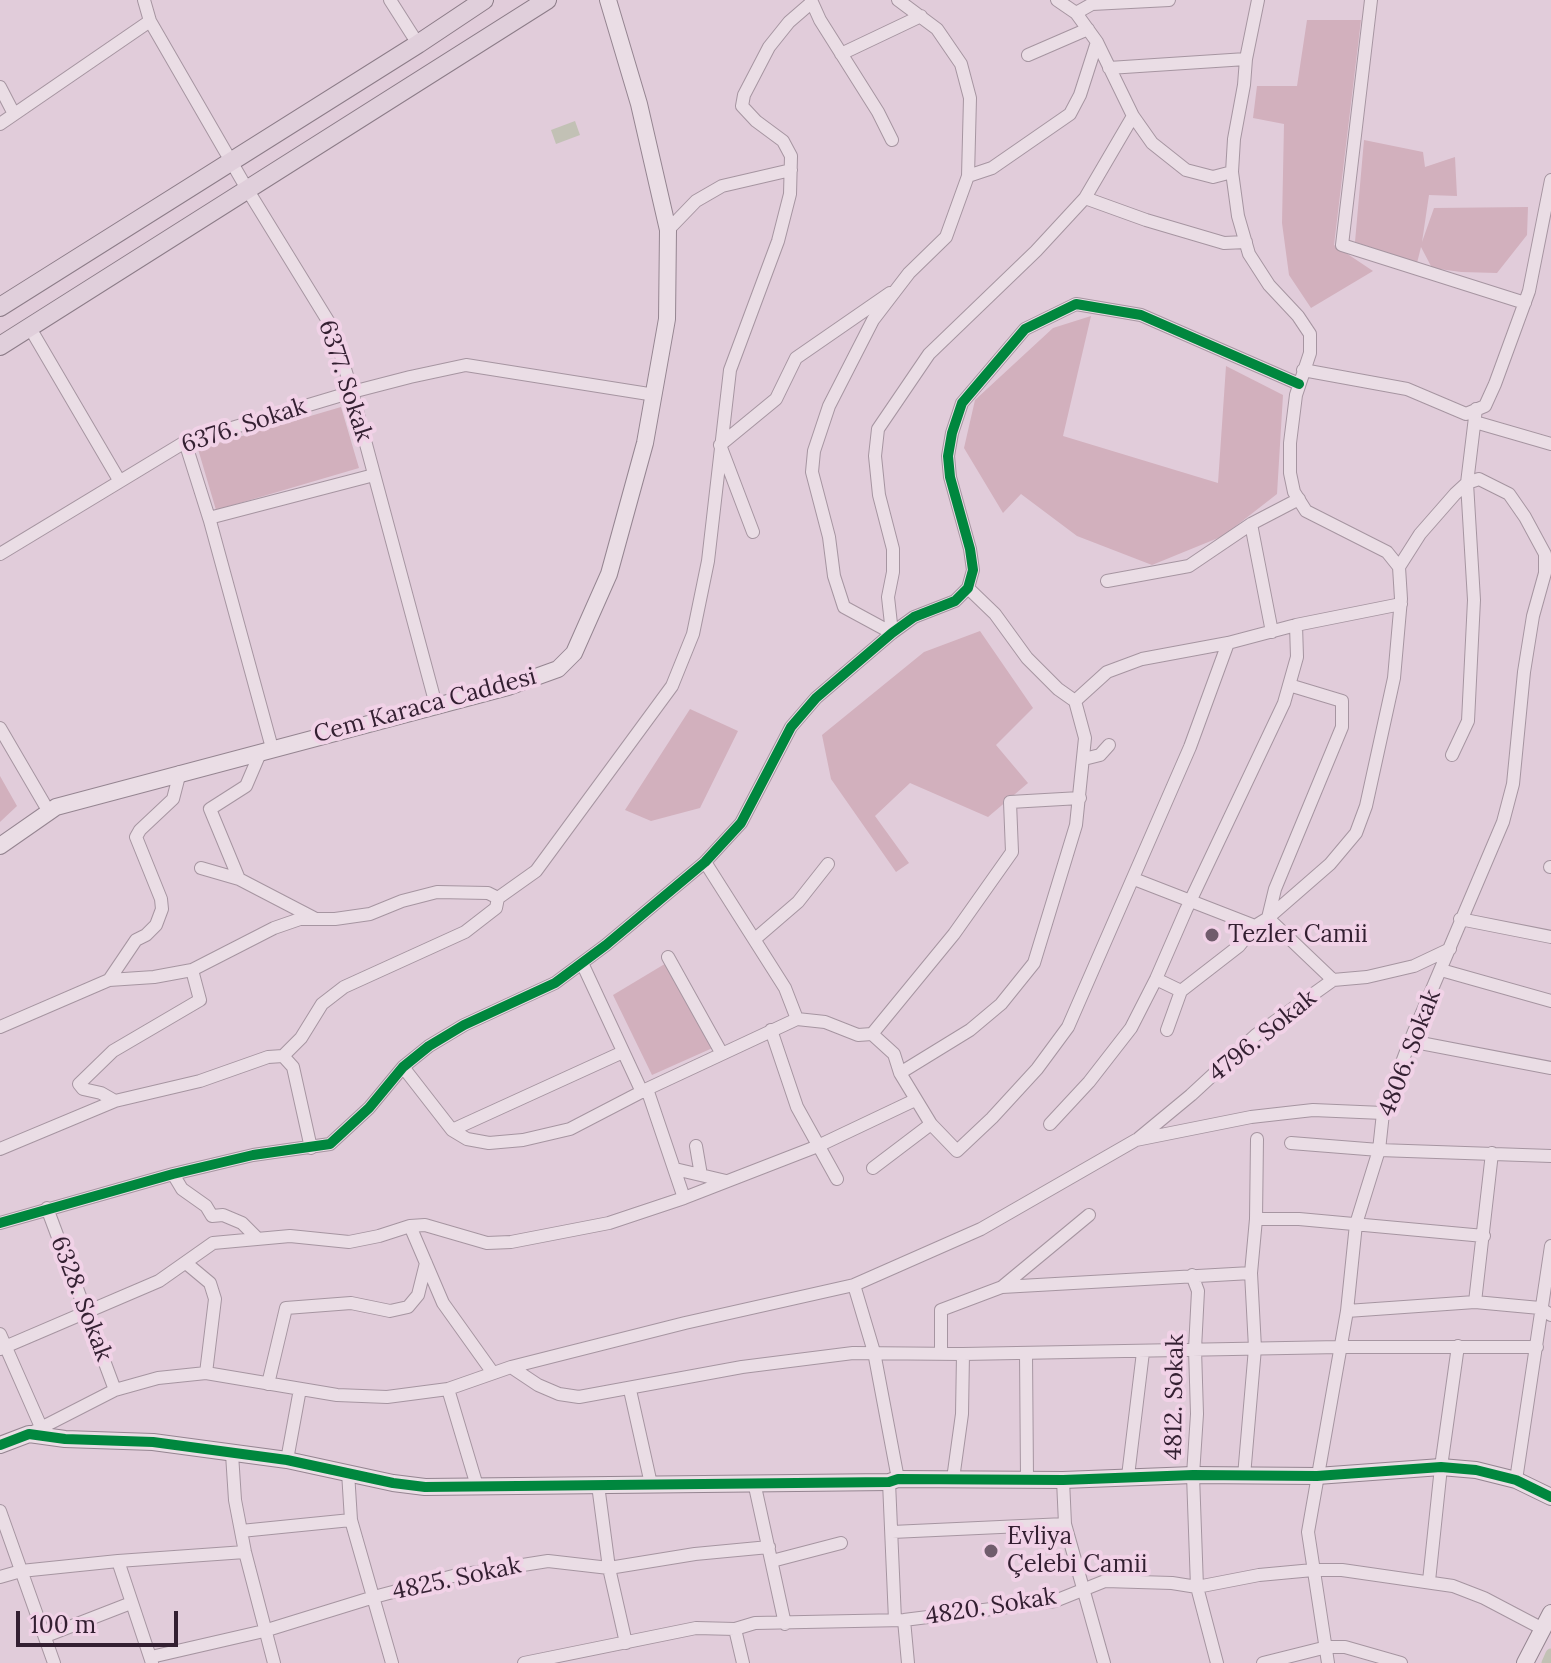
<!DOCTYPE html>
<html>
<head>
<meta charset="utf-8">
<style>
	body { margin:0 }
	#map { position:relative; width:1551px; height:1663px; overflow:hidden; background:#e1ccda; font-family:Lora,serif }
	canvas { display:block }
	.scale { position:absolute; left:16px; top:1611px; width:162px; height:36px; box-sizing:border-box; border:4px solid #331f31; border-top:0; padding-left:10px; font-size:24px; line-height:28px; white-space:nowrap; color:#331f31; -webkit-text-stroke:6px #f1d2e7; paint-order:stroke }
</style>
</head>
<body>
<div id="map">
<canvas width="1551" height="1663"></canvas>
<div class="scale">100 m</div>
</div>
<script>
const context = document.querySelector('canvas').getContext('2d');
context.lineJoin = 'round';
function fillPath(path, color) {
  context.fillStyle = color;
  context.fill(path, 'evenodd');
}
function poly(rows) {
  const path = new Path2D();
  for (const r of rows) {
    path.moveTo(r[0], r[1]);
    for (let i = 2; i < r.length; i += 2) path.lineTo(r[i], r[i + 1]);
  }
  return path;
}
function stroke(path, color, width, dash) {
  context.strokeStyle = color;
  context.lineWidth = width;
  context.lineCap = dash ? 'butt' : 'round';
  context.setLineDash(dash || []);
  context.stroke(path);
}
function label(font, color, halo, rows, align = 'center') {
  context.font = font + ' Lora,serif';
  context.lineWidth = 8;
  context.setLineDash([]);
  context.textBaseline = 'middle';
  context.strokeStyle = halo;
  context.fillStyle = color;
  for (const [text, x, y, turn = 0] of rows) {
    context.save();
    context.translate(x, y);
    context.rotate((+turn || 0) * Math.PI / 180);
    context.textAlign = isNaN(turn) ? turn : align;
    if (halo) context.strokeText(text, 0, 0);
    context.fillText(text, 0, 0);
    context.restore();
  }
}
const green = poly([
	[1307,20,1361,20,1334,245,1373,271,1311,308,1289,275,1282,223,1284,124,1253,118,1257,86,1297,86],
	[1364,140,1423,152,1425,167,1455,157,1457,196,1429,195,1422,242,1434,208,1528,207,1527,235,1497,273,1461,272,1432,268,1421,247,1417,263,1355,242],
	[1091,316,1063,436,1218,483,1226,366,1283,395,1277,494,1223,536,1152,565,1077,536,1021,494,1003,513,964,448,975,400,1053,328],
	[341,407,359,468,216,510,198,449],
	[980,631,1033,708,996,745,1028,783,988,817,910,783,875,816,909,863,896,872,831,779,822,735,924,652],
	[690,709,738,731,700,808,651,821,625,810],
	[0,776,17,806,0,822],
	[668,962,717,1046,652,1075,613,995]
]);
const water = poly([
	[575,121,580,135,556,144,551,130]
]);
const canal = poly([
	[1547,1663,1551,1654]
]);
const street = poly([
	[144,0,150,21,247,189,333,329,352,392,436,705],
	[390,0,418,44],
	[811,0,820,20,878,112,892,140],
	[1057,0,1076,13,1097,42,1133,116,1152,143,1186,170,1213,177,1232,172],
	[1371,0,1342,245,1525,303],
	[1076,13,1092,4,1169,0],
	[841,54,921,16],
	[1028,55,1088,29],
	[1109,68,1246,59],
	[0,87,14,114],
	[0,124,150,21],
	[968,176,992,168,1070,114,1080,95,1097,42],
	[1085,198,1146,220,1224,243,1246,242],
	[668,230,696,201,722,186,791,170],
	[30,328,119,480],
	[1303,370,1407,389,1466,414,1485,406,1495,384,1529,291,1551,180],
	[1475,422,1551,444],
	[185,442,210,521,272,748],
	[209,518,374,475],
	[1251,524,1272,632],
	[753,532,720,445,776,399,796,358,890,293],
	[0,554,185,442,352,392,410,377,466,365,655,395],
	[1107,581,1189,566,1251,524,1299,499],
	[892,633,844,607,834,576,829,537,812,472,814,451,829,406,873,320,909,273,946,237,968,176,970,98,961,64,937,29,898,0],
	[892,633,888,597,893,572,893,549,879,495,875,456,878,429,929,354,1036,251,1085,198,1133,116],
	[1075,701,1107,672,1142,659,1228,643,1296,625,1401,604],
	[0,728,49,812],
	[1452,755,1468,721,1474,600,1467,483,1476,409],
	[1084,759,1100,755,1109,745],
	[705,862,785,988,797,1019],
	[1550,867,1551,867],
	[201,868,239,879,314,918],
	[239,879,210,809,246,786,261,751],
	[1134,879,1255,926],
	[1268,918,1275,889,1342,727,1342,701,1289,685],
	[1268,918,1333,980],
	[1460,919,1551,937],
	[755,939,798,902,828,864],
	[668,957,722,1054],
	[582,963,642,1092],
	[1441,970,1551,1001],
	[1156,979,1181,991,1239,946,1255,926,1268,918,1330,864,1356,833,1366,806,1394,678,1401,599,1399,567,1387,552,1306,511,1294,492,1290,473,1290,443,1296,395,1310,353,1310,334,1298,316,1269,285,1249,254,1238,216,1232,172,1234,139,1244,85,1246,59,1258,0],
	[109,980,136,940,146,935,156,925,162,909,161,899,136,837,140,830,173,799,180,772],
	[0,1027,109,980,154,977,192,970,274,928,300,919,335,919,370,914,402,901,437,892,488,893,498,898],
	[771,1030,797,1107,837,1179],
	[1167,1030,1181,991],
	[872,1034,954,934,1012,852,1010,802,1080,798],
	[1410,1041,1551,1068],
	[283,1056,293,1067,311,1148],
	[403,1067,452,1130,467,1139,489,1143,523,1140,570,1129,647,1089,797,1019,825,1022,858,1035,872,1034,894,1054,900,1073,931,1124,957,1151,992,1118,1037,1069,1068,1027,1190,747,1228,643],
	[900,1073,970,1030,1001,1004,1034,963,1076,825,1085,738,1075,701,1058,689,1027,658,995,614,968,588],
	[647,1089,684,1198],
	[115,1101,101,1093,83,1089,79,1084,113,1051,200,1000,192,970],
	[1050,1124,1089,1082,1131,1028,1156,979,1186,910,1284,703,1297,657,1296,625],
	[452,1130,623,1052],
	[1139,1138,1191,1095,1256,1035,1333,980,1367,977,1414,966,1450,949],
	[1291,1143,1379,1150,1551,1156],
	[696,1146,701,1175],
	[0,1149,115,1101,200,1081,268,1057,283,1056,301,1038,322,1004,344,987,465,932,496,908,498,898,536,871,672,686,693,634,708,561,730,370,778,241,790,194,791,156,783,141,756,121,742,106,744,95,769,47,789,22,811,3],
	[873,1168,931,1124],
	[675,1169,726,1181],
	[173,1174,182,1189,206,1206,212,1216,223,1215,242,1223,256,1237],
	[47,1208,115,1390],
	[1256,1219,1257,1139],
	[0,1223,173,1174,253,1155,330,1144,369,1108,403,1067,429,1046,464,1025,555,983,606,945,705,862,741,823,791,727,816,698,892,633,914,617,955,601,968,588,973,570,970,549,950,477,948,456,952,433,962,403,1025,329,1076,304,1141,315,1299,384],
	[410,1226,443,1303,493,1373],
	[186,1263,210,1283,215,1299,206,1373],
	[1192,1275,1198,1291,1195,1349,1197,1414,1193,1475,1197,1587,1217,1663],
	[854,1285,874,1352,898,1479],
	[1002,1287,1089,1215],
	[1475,1302,1492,1153],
	[1347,1311,1475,1302,1540,1308,1551,1315],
	[0,1334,41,1427],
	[0,1349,159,1281,213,1243,290,1236,349,1242,379,1236,410,1226,425,1225,487,1243,511,1242,609,1223,684,1198,818,1146,915,1100],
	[1026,1353,1027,1478],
	[941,1354,941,1310,1002,1287,1251,1273,1256,1219,1299,1219,1484,1236],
	[511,1367,538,1385,559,1394,579,1397,742,1367,853,1353,963,1354,1340,1347,1537,1347],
	[268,1384,286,1308,351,1303,390,1311,408,1307,418,1295,426,1263],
	[448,1389,477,1486],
	[630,1390,651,1484],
	[29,1434,115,1390,158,1378,206,1373,337,1395,387,1397,448,1389,511,1367,685,1323,854,1285,981,1229,1136,1140,1251,1117,1313,1110,1383,1113],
	[232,1454,235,1500,245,1552,274,1663],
	[287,1460,300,1389],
	[348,1472,351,1520,392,1663],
	[1128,1476,1143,1352],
	[1244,1476,1255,1348,1251,1273],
	[953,1479,962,1414,963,1354],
	[1063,1480,1065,1524,1104,1663],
	[1516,1480,1551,1246],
	[754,1482,785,1624],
	[889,1482,895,1620],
	[598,1485,609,1568,626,1643],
	[0,1511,54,1663],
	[241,1531,351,1520],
	[892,1532,1065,1524],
	[118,1561,152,1663],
	[772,1561,841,1543],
	[0,1577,21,1571,118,1561,245,1552],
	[1429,1581,1441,1467,1458,1346],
	[904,1620,908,1663],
	[735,1629,743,1663],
	[46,1636,131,1603],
	[151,1657,264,1631,374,1597,453,1576,548,1561,609,1568,695,1554,769,1547],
	[524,1663,696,1628,735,1629,755,1623,904,1620,1055,1601,1105,1581,1172,1583,1197,1587,1259,1575,1313,1570,1342,1570,1453,1586,1484,1598,1543,1629],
	[1263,1663,1327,1647,1345,1647,1401,1663],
	[1328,1663,1308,1532,1347,1311,1356,1224,1379,1150,1383,1113,1410,1041,1503,822,1513,784,1524,672,1533,616,1545,573,1545,554,1525,517,1509,494,1479,479,1467,483,1455,494,1420,534,1399,567]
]);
const secondary = poly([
	[0,846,56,807,508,687,558,669,574,653,609,574,645,443,667,319,668,230,639,104,608,0],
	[0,1445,29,1434,65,1439,153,1442,287,1460,393,1483,425,1487,889,1482,898,1479,1063,1480,1193,1475,1317,1476,1441,1467,1476,1470,1516,1480,1551,1497],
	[1525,1663,1551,1613]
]);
const primary = poly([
	[0,307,418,44,484,0],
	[0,346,547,0]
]);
const cycleway = poly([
	[0,1223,173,1174,253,1155,330,1144,369,1108,403,1067,429,1046,464,1025,555,983,606,945,705,862,741,823,791,727,816,698,892,633,914,617,955,601,968,588,973,570,970,549,950,477,948,456,952,433,962,403,1025,329,1076,304,1141,315,1299,384],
	[0,1445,29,1434,65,1439,153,1442,287,1460,393,1483,425,1487,889,1482,898,1479,1063,1480,1193,1475,1317,1476,1441,1467,1476,1470,1516,1480,1551,1497]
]);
const markers = [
	[1212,935,8,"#705c6c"],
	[991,1551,8,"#705c6c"]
];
const streetNames = [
	["6377. Sokak",345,381,72],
	["6376. Sokak",244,426,-18],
	["Cem Karaca Caddesi",425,706,-15],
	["4796. Sokak",1263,1036,-39],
	["4806. Sokak",1410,1053,-69],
	["6328. Sokak",81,1299,69],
	["4812. Sokak",1175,1397,-89],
	["4825. Sokak",457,1579,-12],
	["4820. Sokak",991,1607,-9]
];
const poiNames = [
	["Tezler Camii",1228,935],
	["Evliya",1007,1537],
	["Çelebi Camii",1007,1565]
];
fillPath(green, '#d2b0bd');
fillPath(water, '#c2c1b5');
stroke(canal, '#c2c1b5', 11);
stroke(street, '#a695a1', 14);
stroke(secondary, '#958591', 18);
stroke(primary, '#8c7c88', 20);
stroke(street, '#eadde5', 12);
stroke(secondary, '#eadde5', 16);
stroke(primary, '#e0cfdb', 18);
stroke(cycleway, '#00873e', 10);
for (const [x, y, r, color] of markers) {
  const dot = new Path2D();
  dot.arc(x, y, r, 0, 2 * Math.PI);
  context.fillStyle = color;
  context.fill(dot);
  stroke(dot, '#f1d2e7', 3);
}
label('24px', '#331f31', '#f1d2e7', streetNames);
label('24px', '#331f31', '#f1d2e7', poiNames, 'left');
</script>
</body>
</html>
